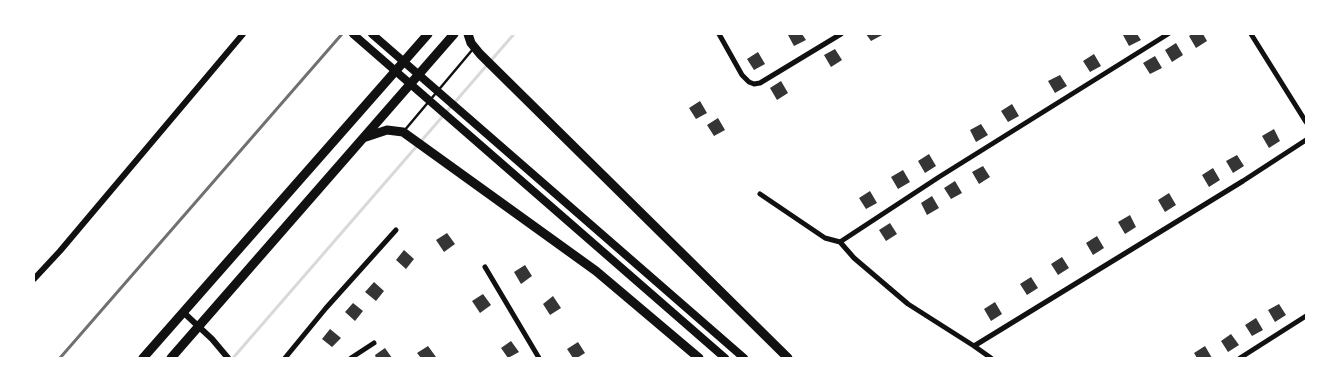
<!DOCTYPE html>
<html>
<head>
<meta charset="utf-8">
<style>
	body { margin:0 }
	#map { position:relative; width:1340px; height:392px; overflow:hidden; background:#fff; font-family:"Noto Sans",sans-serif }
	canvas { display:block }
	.frame { position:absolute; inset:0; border:35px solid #fff; pointer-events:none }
</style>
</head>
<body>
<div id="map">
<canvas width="1340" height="392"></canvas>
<div class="frame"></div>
</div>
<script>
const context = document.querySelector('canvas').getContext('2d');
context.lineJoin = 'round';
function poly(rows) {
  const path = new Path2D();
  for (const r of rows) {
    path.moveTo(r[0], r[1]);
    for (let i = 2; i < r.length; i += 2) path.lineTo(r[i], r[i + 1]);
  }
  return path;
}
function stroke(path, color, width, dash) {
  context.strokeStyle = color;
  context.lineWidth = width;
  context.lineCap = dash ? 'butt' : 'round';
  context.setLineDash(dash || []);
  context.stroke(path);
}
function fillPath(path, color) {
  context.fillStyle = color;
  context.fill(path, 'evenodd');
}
const stream = poly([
	[233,358,514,34]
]);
const building = poly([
	[790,34,802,34,806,40,794,46,788,35],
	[866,34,884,34,871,41],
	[1124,34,1137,34,1141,40,1129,46,1123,35],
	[1192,34,1203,34,1207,41,1196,48,1189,36],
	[1176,43,1183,55,1172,62,1165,50],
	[835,49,842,60,831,67,824,55],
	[758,52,765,64,754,70,747,59],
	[1094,54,1101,66,1090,72,1083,61],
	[1155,56,1162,68,1150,74,1143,63],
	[1060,75,1067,86,1055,93,1048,81],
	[781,81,788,93,777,100,770,88],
	[700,101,707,113,696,119,689,108],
	[1012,104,1019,116,1008,122,1001,111],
	[718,118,725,130,714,136,707,125],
	[981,124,988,135,976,142,970,130],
	[1274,129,1280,141,1269,148,1262,136],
	[929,154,936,166,925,173,918,161],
	[1237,155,1244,166,1233,173,1226,161],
	[983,166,990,177,979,184,972,172],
	[1213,168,1220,180,1209,187,1202,175],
	[903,170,910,182,898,189,891,177],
	[955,181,962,193,951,199,944,188],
	[870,191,877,203,866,209,859,198],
	[1169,193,1176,205,1165,212,1158,200],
	[932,196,939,208,927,215,921,203],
	[1130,215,1136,227,1125,234,1118,222],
	[890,223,897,234,886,241,879,230],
	[447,233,455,244,444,252,436,240],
	[1097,236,1104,248,1093,255,1086,243],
	[404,250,414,259,406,269,396,260],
	[1062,257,1069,268,1058,275,1051,264],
	[525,265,532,276,521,284,514,272],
	[1031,277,1038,288,1027,295,1020,284],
	[374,282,384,291,376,301,365,292],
	[483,294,491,305,480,313,472,301],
	[553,296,561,308,550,315,543,304],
	[995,302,1002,314,991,321,984,309],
	[353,303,363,311,355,321,345,312],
	[1279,304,1286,315,1275,322,1268,310],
	[1256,318,1263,330,1252,336,1245,325],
	[330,329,341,338,332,347,322,339],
	[1231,334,1239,345,1228,352,1221,341],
	[511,341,519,352,508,358,501,348],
	[578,342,585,353,577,358,573,358,567,349],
	[428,346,436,357,421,358,417,353],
	[1205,346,1212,358,1197,358,1194,353],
	[385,348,392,358,376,358,375,355]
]);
const service = poly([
	[404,131,473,49]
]);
const minor = poly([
	[719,34,742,75,749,82,754,84,760,83,841,34],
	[1251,34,1306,122],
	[760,194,825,238,840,242,854,258,908,304,974,346,991,358],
	[840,242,939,177,1168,34],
	[485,267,539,358],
	[974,346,1243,181,1306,140],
	[285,358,326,308,396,230],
	[351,358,374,343],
	[1240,358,1306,316]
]);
const tertiary = poly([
	[34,279,60,251,243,34],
	[183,312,212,339,228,358]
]);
const primary = poly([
	[353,34,725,358],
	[372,34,744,358]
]);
const trunk = poly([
	[468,34,471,43,480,54,788,358],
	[366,137,387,130,403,132,596,271,699,358],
	[143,358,428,34],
	[171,358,454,34]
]);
const rail = poly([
	[60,358,342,34]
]);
stroke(stream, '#d9d9d9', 3);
fillPath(building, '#353535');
stroke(service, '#111', 2.5);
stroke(minor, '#111', 5);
stroke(tertiary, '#111', 6);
stroke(primary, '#111', 8);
stroke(trunk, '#111', 9);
stroke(rail, '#707070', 3);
</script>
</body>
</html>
